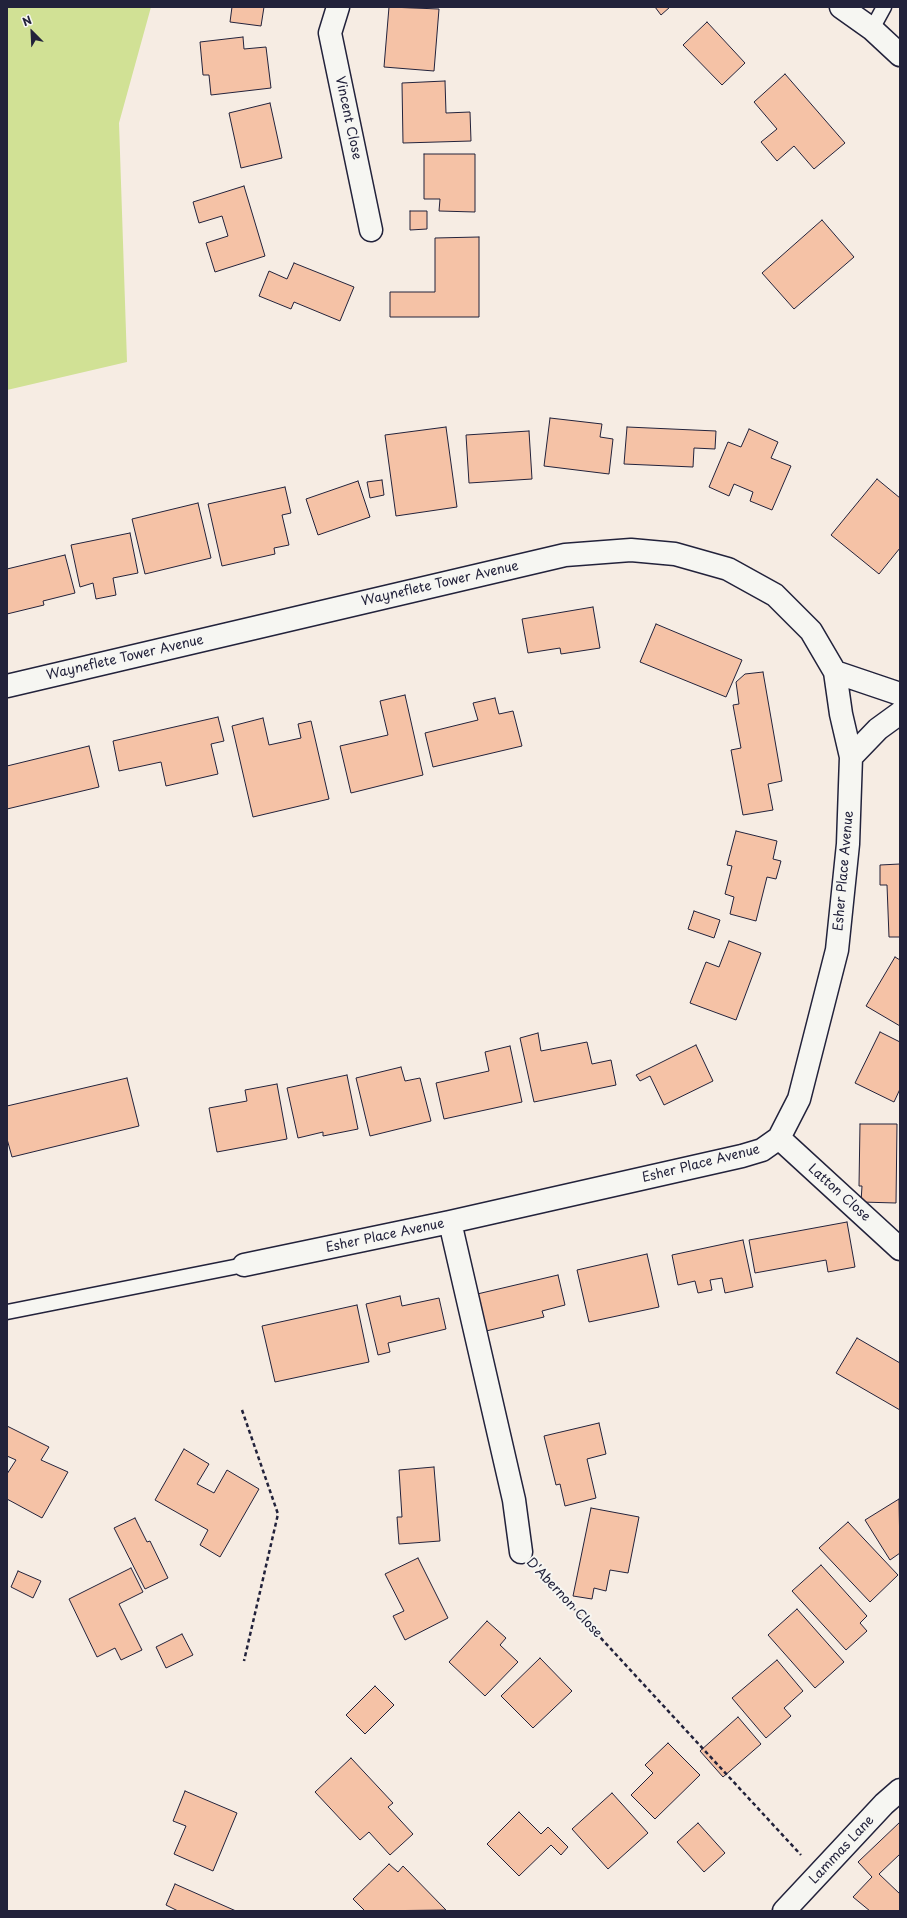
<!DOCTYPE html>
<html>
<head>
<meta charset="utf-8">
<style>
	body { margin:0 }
	#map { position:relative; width:907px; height:1918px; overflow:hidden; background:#f6ece3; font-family:"Playpen Sans",sans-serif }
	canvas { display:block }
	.frame { position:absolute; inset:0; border:8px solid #22223b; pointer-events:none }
	.north { position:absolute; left:12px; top:12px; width:40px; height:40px; -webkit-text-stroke:3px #f6f6f2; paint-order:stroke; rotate:336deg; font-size:11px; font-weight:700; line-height:16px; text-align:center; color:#22223b }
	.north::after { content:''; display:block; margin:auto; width:14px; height:18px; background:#22223b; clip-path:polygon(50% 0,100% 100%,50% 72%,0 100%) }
</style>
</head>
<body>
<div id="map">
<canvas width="907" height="1918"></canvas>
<div class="frame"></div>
<div class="north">N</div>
</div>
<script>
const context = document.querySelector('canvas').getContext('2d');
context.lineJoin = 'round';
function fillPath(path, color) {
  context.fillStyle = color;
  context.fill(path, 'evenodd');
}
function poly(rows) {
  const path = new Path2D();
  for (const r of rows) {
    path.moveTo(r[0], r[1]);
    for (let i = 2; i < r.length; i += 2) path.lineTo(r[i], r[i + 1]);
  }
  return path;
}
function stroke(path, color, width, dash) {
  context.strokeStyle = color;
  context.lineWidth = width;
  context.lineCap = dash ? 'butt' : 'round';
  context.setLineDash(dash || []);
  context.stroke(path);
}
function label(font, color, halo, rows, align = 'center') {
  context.font = font + ' "Playpen Sans",sans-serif';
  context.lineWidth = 4;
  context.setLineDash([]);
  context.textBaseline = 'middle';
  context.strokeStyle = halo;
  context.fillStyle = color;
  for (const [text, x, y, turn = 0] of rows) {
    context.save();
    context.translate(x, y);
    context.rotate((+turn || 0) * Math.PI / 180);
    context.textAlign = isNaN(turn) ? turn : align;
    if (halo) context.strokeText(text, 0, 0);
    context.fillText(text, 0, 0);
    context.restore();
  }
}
const green = poly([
	[7,7,151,7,119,123,127,362,7,390]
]);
const building = poly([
	[232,7,264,7,261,26,230,22,232,7],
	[389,7,439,9,434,71,384,67,389,7],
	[655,7,670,7,661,15,655,7],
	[707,22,745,63,722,85,683,45,707,22],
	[243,37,244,49,266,47,271,88,211,95,209,75,203,75,200,42,243,37],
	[785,74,845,143,814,169,794,146,777,161,761,142,777,129,754,102,785,74],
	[445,81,446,113,470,112,471,141,403,143,402,83,445,81],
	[270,103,282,158,241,168,229,113,270,103],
	[424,154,475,154,475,212,439,211,440,199,424,199,424,154],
	[244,186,265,256,215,272,206,243,228,236,222,216,199,223,193,202,244,186],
	[410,211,427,211,427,229,410,230,410,211],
	[822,220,854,257,794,309,762,273,822,220],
	[479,237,479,317,390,317,390,292,435,292,435,238,479,237],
	[294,263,354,287,340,321,294,302,291,309,259,296,269,271,287,279,294,263],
	[550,418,602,424,600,437,613,439,609,474,544,466,550,418],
	[446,427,457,507,396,516,385,435,446,427],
	[627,427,716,431,715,449,694,448,693,467,624,464,627,427],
	[749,429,778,442,771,458,791,466,772,510,750,501,753,492,734,484,729,496,709,487,728,442,741,447,749,429],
	[529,431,532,479,469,483,466,435,529,431],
	[877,479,900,498,900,548,879,574,831,535,877,479],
	[382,480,384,495,370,498,367,482,382,480],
	[358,481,370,517,318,535,306,499,358,481],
	[285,487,291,513,282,515,289,545,274,548,275,554,222,566,208,504,285,487],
	[198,503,211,558,145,574,132,519,198,503],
	[130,533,138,573,113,578,116,595,96,599,93,583,80,587,71,545,130,533],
	[65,555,75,593,43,601,44,605,7,614,7,569,65,555],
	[593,607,600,648,561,654,560,648,528,653,522,619,593,607],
	[656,624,742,660,726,697,640,662,656,624],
	[763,672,782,781,768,784,773,810,743,815,731,750,741,748,733,705,739,704,736,682,745,674,763,672],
	[405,695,423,775,351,793,340,746,388,735,380,701,405,695],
	[495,698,499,714,513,711,522,746,433,767,425,733,478,720,473,703,495,698],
	[218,717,224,741,211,744,218,774,166,786,161,762,119,771,113,741,218,717],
	[263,718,269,745,301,738,298,724,311,721,329,799,253,817,232,726,263,718],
	[89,746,99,787,7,809,7,766,89,746],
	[736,831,777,841,773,859,781,861,776,879,767,877,756,921,730,914,734,897,725,894,732,866,727,865,736,831],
	[900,864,900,937,889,937,887,885,880,885,880,865,900,864],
	[694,911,720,920,714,938,688,929,694,911],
	[729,941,761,953,736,1020,690,1003,706,962,719,967,729,941],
	[895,957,900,960,900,1026,866,1006,895,957],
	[880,1032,900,1042,900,1089,894,1102,855,1083,880,1032],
	[538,1033,541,1051,587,1042,592,1064,611,1060,616,1085,534,1102,520,1038,538,1033],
	[696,1045,713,1081,664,1105,650,1076,640,1081,636,1075,696,1045],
	[510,1046,522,1102,444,1119,436,1083,489,1071,485,1052,510,1046],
	[401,1067,405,1081,420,1078,431,1121,370,1136,356,1078,401,1067],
	[347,1075,358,1129,323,1136,323,1132,298,1138,287,1088,347,1075],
	[127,1078,139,1126,12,1157,7,1139,7,1106,127,1078],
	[277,1084,287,1139,217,1152,209,1108,247,1101,245,1090,277,1084],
	[860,1124,897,1124,896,1203,861,1202,862,1186,859,1186,860,1124],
	[847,1222,855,1267,828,1272,826,1260,755,1273,749,1240,847,1222],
	[743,1240,753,1287,725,1293,722,1278,710,1280,712,1290,698,1293,695,1281,678,1285,672,1255,743,1240],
	[647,1254,659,1307,589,1322,577,1270,647,1254],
	[558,1275,565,1305,542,1311,544,1317,482,1332,473,1295,558,1275],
	[400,1296,402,1306,439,1298,446,1329,388,1343,390,1352,378,1355,366,1304,400,1296],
	[357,1305,369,1362,275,1382,262,1326,357,1305],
	[857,1338,900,1363,900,1410,836,1373,857,1338],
	[599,1423,606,1454,587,1459,596,1498,565,1506,560,1484,556,1485,544,1436,599,1423],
	[7,1426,49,1447,41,1460,68,1472,42,1518,7,1499,7,1474,16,1460,7,1456,7,1426],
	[184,1449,209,1464,197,1484,214,1493,227,1470,259,1489,220,1557,200,1545,208,1530,155,1500,184,1449],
	[434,1467,440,1541,399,1544,397,1517,402,1517,399,1470,434,1467],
	[899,1499,900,1553,890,1560,865,1520,899,1499],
	[591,1508,639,1517,628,1573,610,1570,606,1591,594,1588,592,1599,573,1596,591,1508],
	[135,1518,147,1542,150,1541,168,1578,145,1589,114,1528,135,1518],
	[848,1522,898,1575,870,1602,819,1548,848,1522],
	[418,1558,448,1618,405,1640,393,1616,404,1611,385,1574,418,1558],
	[821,1565,867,1616,860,1623,867,1631,846,1650,792,1591,821,1565],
	[131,1568,143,1592,119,1604,142,1650,121,1660,115,1648,97,1657,69,1599,131,1568],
	[18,1571,41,1581,33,1598,11,1587,18,1571],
	[797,1609,844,1662,815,1688,768,1635,797,1609],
	[487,1621,506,1638,500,1645,518,1662,485,1696,449,1662,487,1621],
	[182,1634,193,1655,166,1668,156,1647,182,1634],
	[540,1658,572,1691,533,1728,501,1696,540,1658],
	[777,1660,803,1691,784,1708,791,1716,766,1738,732,1698,777,1660],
	[375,1686,394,1705,365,1734,346,1715,375,1686],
	[738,1717,761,1744,723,1777,700,1751,738,1717],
	[668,1743,700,1775,655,1819,631,1795,653,1773,645,1765,668,1743],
	[351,1758,393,1803,388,1807,413,1834,390,1855,369,1832,360,1840,315,1792,351,1758],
	[185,1791,237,1813,213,1871,174,1854,186,1826,173,1821,185,1791],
	[612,1793,648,1833,608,1869,572,1829,612,1793],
	[519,1812,541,1834,548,1827,568,1847,561,1855,551,1845,519,1876,487,1844,519,1812],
	[900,1822,900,1854,879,1874,900,1894,900,1911,870,1911,853,1897,872,1877,858,1862,900,1822],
	[698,1823,725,1853,704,1872,677,1842,698,1823],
	[389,1864,398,1872,403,1866,446,1910,365,1911,353,1899,389,1864],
	[175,1884,236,1911,178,1911,166,1905,175,1884]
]);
const path = poly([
	[242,1410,278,1514,244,1661],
	[539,1571,801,1855]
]);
const lane = poly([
	[872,29,884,7],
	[7,1312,244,1265]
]);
const street = poly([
	[338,7,330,33,371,230],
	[841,7,872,29,900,55],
	[835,672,841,714,851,757],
	[7,686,565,555,631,550,675,554,728,569,775,595,811,631,835,672,900,694],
	[779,1138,900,1249],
	[450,1222,514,1500,521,1552],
	[244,1265,450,1222,742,1156,762,1150,779,1138,799,1099,837,950,848,844,851,757,878,729,900,713]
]);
const primary = poly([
	[784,1911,884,1804,900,1790]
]);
const streetNames = [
	["Vincent Close",348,118,78],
	["Wayneflete Tower Avenue",440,584,-13],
	["Wayneflete Tower Avenue",125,658,-13],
	["Esher Place Avenue",844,871,-85],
	["Esher Place Avenue",701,1164,-14],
	["Latton Close",839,1193,42],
	["Esher Place Avenue",385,1236,-12],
	["D'Abernon Close",564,1598,47],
	["Lammas Lane",842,1850,-47]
];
fillPath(green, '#d1e195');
fillPath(building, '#f5c2a6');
stroke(building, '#22223b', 1);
stroke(lane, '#22223b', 17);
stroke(street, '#22223b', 25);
stroke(primary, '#22223b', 25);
stroke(path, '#22223b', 2.5, [4, 3]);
stroke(lane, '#f6f6f2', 14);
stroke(street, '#f6f6f2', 22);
stroke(primary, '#f6f6f2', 22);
label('13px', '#22223b', '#f6f6f2', streetNames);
</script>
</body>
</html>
